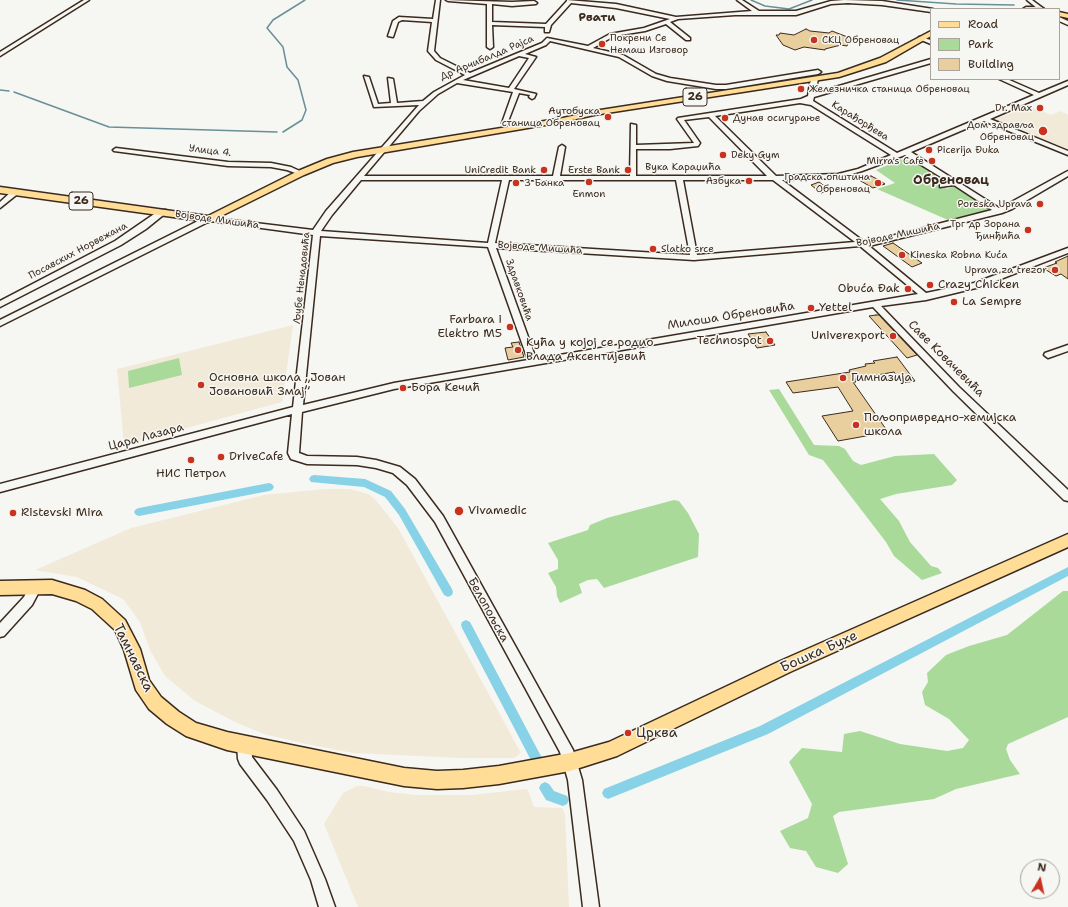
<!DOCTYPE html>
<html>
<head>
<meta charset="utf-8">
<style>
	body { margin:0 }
	#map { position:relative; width:1068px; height:907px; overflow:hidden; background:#f6f6f2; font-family:"Shantell Sans",sans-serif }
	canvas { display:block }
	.legend { position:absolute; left:930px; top:8px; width:130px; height:72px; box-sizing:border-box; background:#f6f6f2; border:1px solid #aba49d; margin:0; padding:5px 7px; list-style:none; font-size:12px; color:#3b2a1e }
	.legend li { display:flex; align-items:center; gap:8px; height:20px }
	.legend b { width:20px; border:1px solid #aba49d }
	.north { position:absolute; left:1020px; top:859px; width:40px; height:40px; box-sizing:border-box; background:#f6f6f2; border:1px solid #aba49d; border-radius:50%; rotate:9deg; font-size:11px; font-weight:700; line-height:16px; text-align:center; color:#3b2a1e }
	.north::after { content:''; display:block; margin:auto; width:14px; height:18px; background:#c8321e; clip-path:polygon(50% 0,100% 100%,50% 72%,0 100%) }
</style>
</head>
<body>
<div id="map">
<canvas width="1068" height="907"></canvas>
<ul class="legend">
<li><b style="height:5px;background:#ffdd96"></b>Road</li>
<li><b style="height:11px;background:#a9da9a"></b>Park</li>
<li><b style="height:11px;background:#e9cf9e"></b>Building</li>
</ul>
<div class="north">N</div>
</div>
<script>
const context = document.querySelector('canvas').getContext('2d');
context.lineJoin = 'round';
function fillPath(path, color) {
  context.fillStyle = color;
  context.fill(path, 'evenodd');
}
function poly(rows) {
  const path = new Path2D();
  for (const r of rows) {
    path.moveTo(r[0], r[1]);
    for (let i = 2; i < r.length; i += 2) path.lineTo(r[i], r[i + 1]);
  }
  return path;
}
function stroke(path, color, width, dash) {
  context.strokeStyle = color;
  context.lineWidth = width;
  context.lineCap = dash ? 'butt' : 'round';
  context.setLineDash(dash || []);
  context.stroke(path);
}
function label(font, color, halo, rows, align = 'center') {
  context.font = font + ' "Shantell Sans",sans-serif';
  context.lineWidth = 3;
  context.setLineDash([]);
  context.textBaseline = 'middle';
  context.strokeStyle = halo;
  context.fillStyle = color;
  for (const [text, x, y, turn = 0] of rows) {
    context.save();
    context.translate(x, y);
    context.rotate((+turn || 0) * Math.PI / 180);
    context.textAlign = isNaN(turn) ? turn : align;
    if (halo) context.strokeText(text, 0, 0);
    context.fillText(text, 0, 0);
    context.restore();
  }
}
const built = poly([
	[1029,106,1051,115,1061,111,1068,115,1068,150,993,120],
	[293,325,282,402,124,445,117,369],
	[325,489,350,489,368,494,375,499,398,528,521,753,514,758,462,758,353,753,306,744,264,734,235,722,195,701,165,676,150,650,140,622,123,599,77,577,35,570,131,528,264,495],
	[357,786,364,786,389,792,415,795,472,795,525,789,528,790,534,807,562,808,565,814,569,907,358,907,324,824,343,793]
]);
const green = poly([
	[907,157,938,177,932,180,947,189,954,186,992,210,948,220,877,189,895,183,876,170],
	[179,358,182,375,129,388,128,371],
	[779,389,814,445,839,446,845,449,853,461,861,465,895,456,934,454,957,480,952,485,896,494,880,499,899,521,910,542,931,566,938,568,942,573,922,580,894,556,886,542,823,460,809,455,769,390],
	[674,500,679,501,688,513,699,534,698,557,604,588,597,579,588,580,579,584,582,593,560,603,557,596,556,587,548,573,558,569,558,560,548,543,588,530,590,525,607,518],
	[1063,591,1068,591,1068,717,1008,744,1006,749,1010,760,1020,774,956,789,934,799,839,812,833,816,848,864,838,873,816,867,806,851,790,848,780,831,808,818,812,804,789,762,802,748,842,752,844,734,860,731,900,744,947,751,963,748,969,740,949,719,925,705,922,692,928,682,927,673,946,655,969,646,1007,635]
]);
const stream = poly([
	[751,0,765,6,789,9,812,0],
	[897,0,956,4,1014,5],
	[0,90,9,91],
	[14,92,109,127,277,132],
	[283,132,302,120,306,110,298,80,287,67,283,47,267,28,273,20,305,0]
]);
const canal = poly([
	[314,475,365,479,391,491,405,509,452,589,453,592,452,595,448,597,444,595,399,515,385,497,364,487,311,482,309,479,311,476,314,475],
	[269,483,272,484,274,487,272,490,269,491,139,516,136,515,134,512,136,509,139,508,269,483],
	[1068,567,1068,576,768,734,608,799,604,797,602,793,604,789,760,726,1068,567],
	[466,620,470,622,542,758,544,762,542,766,538,768,534,766,462,628,461,625,462,622,466,620],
	[545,782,549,784,554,791,567,796,569,800,567,804,563,806,546,800,539,788,541,784,545,782]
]);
const building = poly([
	[806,29,810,31,829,33,832,31,850,38,847,46,841,45,825,49,825,50,804,47,795,50,783,45,776,35,779,35,780,33,794,35,806,29],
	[871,176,877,179,885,184,873,188,859,180,871,176],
	[819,182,830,190,821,193,811,185,819,182],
	[893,243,922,263,912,267,883,246,893,243],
	[1068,256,1068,279,1061,274,1056,276,1043,268,1057,263,1055,262,1068,256],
	[876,315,879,315,917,355,907,358,869,316,876,315],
	[766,332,775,345,757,348,748,334,766,332],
	[519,342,524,357,508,360,505,348,513,347,511,343,519,342],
	[897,357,915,381,902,383,894,372,855,379,856,382,853,382,888,432,838,441,822,416,853,411,838,387,793,393,786,382,850,372,849,370,866,366,865,364,875,363,873,361,897,357]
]);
const minor = poly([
	[84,0,89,0,0,56,0,52,84,0],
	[436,0,440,0,434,51,440,58,470,73,542,43,547,38,588,46,610,34,644,28,670,19,616,8,571,3,551,25,549,32,545,32,545,27,492,25,493,47,490,49,487,47,487,4,448,1,446,0,512,2,534,1,537,3,536,4,512,6,492,4,492,22,546,24,567,1,567,0,616,4,676,17,752,11,737,0,742,0,759,11,796,11,831,1,844,0,882,1,933,9,931,9,931,12,882,5,848,3,831,4,796,15,735,15,678,19,670,22,690,38,690,40,686,40,666,24,645,31,614,36,593,48,623,55,656,74,670,78,716,85,726,85,818,70,821,72,818,74,726,89,716,89,667,81,652,76,619,57,550,41,546,45,525,54,536,57,514,89,536,94,534,98,532,99,529,97,530,95,519,93,507,124,502,123,513,92,457,83,438,94,419,111,364,176,553,176,559,147,562,145,565,147,560,176,630,176,631,124,636,125,636,145,694,143,677,119,678,118,801,99,808,96,810,83,813,78,818,79,815,93,931,59,931,63,814,97,813,101,897,153,1034,95,999,79,1007,79,1039,93,1068,81,1068,85,990,119,1068,151,1068,155,984,121,911,152,999,208,1006,205,1066,172,1068,171,1068,176,1012,209,1002,213,869,246,926,293,974,283,1068,248,1068,253,980,287,926,300,881,306,959,387,1068,490,1068,501,1064,500,953,391,873,307,394,389,302,412,299,453,307,456,357,457,376,460,400,467,415,479,443,516,573,750,582,780,599,907,583,907,568,780,560,752,435,522,407,485,393,473,376,468,357,465,307,464,291,459,288,453,292,414,0,492,0,484,293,407,313,235,210,221,0,326,0,320,206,217,313,230,326,211,419,105,374,107,364,76,369,77,378,104,391,103,388,78,393,79,397,103,423,101,434,92,465,75,436,60,428,51,432,22,402,20,398,22,393,37,388,36,393,21,399,17,433,19,436,0],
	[519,56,529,58,509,88,463,80,519,56],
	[800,103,811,105,891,155,858,169,838,174,776,176,715,116,800,103],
	[709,117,767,176,636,176,636,149,670,149,698,146,700,143,684,120,709,117],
	[905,155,949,182,940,185,940,187,954,185,992,210,872,241,863,241,782,180,838,178,862,171,905,155],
	[361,180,502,180,488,243,321,231,332,215,361,180],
	[509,180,676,180,690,255,495,243,509,180],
	[683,180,773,180,855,242,697,255,683,180],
	[320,236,488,247,528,360,394,383,303,405,320,236],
	[860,246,918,294,536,359,496,248,694,260,860,246],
	[1027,0,1032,0,1044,9,1038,9,1027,0],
	[1059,17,1068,21,1068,25,1059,21,1059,17],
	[919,37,931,40,931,44,919,39,919,37],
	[116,148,228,162,271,163,291,167,304,173,301,175,287,170,271,167,228,166,114,151,113,150,116,148],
	[13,190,16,190,20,192,0,208,0,202,13,190],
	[160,210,166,210,167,212,146,229,121,245,0,307,0,301,115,241,160,210],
	[1068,345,1068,351,1048,358,1044,355,1045,353,1068,345],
	[36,581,40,582,42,586,32,605,4,636,0,637,0,623,24,597,32,582,36,581],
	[244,737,249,739,251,744,252,757,277,790,304,831,325,879,335,907,319,907,311,880,294,841,267,800,240,764,238,759,237,744,239,739,244,737]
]);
const major = poly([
	[1026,7,1041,7,1044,9,1023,9,1026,7],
	[1059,12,1068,14,1068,18,1059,16,1059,12],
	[931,31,931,36,886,62,839,77,594,115,563,122,357,157,333,163,304,175,209,222,0,193,0,187,208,216,298,171,327,159,353,152,563,118,594,111,838,73,880,58,931,31],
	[1068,534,1068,547,790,672,617,756,570,771,499,784,463,788,437,789,404,786,227,750,186,736,167,724,149,709,136,690,124,650,115,630,92,609,76,601,52,594,0,595,0,581,52,580,85,590,102,599,125,620,140,649,149,680,161,697,179,712,196,723,227,732,404,768,437,771,463,770,499,766,570,753,609,742,778,662,1068,534]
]);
const markers = [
	[814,40,4,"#c8321e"],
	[602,44,4,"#c8321e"],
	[801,89,4,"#c8321e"],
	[1040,108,4,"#c8321e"],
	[608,117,4,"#c8321e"],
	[725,118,4,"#c8321e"],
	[1043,131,5,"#c8321e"],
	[929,150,4,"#c8321e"],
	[723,155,4,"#c8321e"],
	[932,161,4,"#c8321e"],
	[544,170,4,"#c8321e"],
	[628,170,4,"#c8321e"],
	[749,181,4,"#c8321e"],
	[589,182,4,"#c8321e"],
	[516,183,4,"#c8321e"],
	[878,183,4,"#c8321e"],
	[1040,204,4,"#c8321e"],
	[1028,230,4,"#c8321e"],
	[653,249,4,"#c8321e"],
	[902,255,4,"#c8321e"],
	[1055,270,4,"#c8321e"],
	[930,285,4,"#c8321e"],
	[908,289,4,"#c8321e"],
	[954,302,4,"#c8321e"],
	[811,308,4,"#c8321e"],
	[510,327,4,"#c8321e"],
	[893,336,4,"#c8321e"],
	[770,341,4,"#c8321e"],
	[518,350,4,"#c8321e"],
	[843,378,4,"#c8321e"],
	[201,385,4,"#c8321e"],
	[403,388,4,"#c8321e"],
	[856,425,4,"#c8321e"],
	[221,457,4,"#c8321e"],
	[191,460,4,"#c8321e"],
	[459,511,5,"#c8321e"],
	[13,513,4,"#c8321e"],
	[628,733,4,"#c8321e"]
];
const farPoinames = [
	["Покрени Се",610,38,"left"],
	["Немаш Изговор",610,50,"left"],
	["СКЦ Обреновац",822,40,"left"],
	["Железничка станица Обреновац",809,89,"left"],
	["Dr. Max",1032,108],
	["Аутобуска",600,111],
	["станица Обреновац",600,123],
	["Дунав осигурање",733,118,"left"],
	["Дом здравља",1034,125],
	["Обреновац",1034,137],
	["Picerija Đuka",937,150,"left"],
	["Deky Gym",731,155,"left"],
	["Mirra's Cafe",924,161],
	["UniCredit Bank",536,170],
	["Erste Bank",620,170],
	["Градска општина",870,177],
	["Обреновац",870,189],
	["Азбука",741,181],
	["3 Банка",524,183,"left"],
	["Enmon",589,194,"center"],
	["Poreska Uprava",1032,204],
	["Трг др Зорана",1020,224],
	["Ђинђића",1020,236],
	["Slatko srce",661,249,"left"],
	["Kineska Robna Kuća",910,255,"left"],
	["Uprava za trezor",1047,270]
];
const farStreetnames = [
	["Др Арчибалда Рајса",487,58,-23],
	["Карађорђева",860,121,32],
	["Улица 4.",210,151,7],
	["Вука Караџића",683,167],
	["Војводе Мишића",217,220,8],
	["Војводе Мишића",898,235,-12],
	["Војводе Мишића",540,248,4],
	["Посавских Норвежана",78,251,-28],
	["Љубе Ненадовића",302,278,-84],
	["Здравковића",519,290,71]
];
const shields = [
	[695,97,24],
	[81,201,24]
];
const shieldNames = [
	["26",695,97],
	["26",81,201]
];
const farQuarternames = [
	["Рвати",597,18]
];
const poiNames = [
	["Crazy Chicken",938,285],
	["Obuća Đak",900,289,"right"],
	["La Sempre",962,302],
	["Yettel",819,308],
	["Farbara i",502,320,"right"],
	["Elektro M5",502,334,"right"],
	["Univerexport",885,336,"right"],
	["Technospot",762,341,"right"],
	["Кућа у којој се родио",526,343],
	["Влада Аксентијевић",526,357],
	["Основна школа „Јован",209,378],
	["Јовановић Змај”",209,392],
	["Гимназија",851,378],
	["Бора Кечић",411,388],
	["Пољопривредно-хемијска",864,418],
	["школа",864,432],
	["DriveCafe",229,457],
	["НИС Петрол",191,474,"center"],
	["Vivamedic",468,511],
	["Ristevski Mira",21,513]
];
const streetNames = [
	["Милоша Обреновића",731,316,-9],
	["Саве Ковачевића",946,359,45],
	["Цара Лазара",146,437,-15],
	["Белопољска",488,610,61]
];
const farDistrictnames = [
	["Обреновац",951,181]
];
const nearStreetnames = [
	["Бошка Бухе",819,652,-24],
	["Тамнавска",133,658,64]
];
const nearPoinames = [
	["Црква",636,733]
];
fillPath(built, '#f2ead9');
fillPath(green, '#a9da9a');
stroke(stream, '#698f97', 1.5);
fillPath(canal, '#87d2e7');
fillPath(building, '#e9cf9e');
stroke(building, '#3b2a1e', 1);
stroke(minor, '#3b2a1e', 3);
stroke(major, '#3b2a1e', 3);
fillPath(minor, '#f6f6f2');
fillPath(major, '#ffdd96');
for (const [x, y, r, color] of markers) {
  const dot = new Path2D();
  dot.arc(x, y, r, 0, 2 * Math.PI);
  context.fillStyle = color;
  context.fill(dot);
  stroke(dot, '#f6f6f2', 1.5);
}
label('10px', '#3b2a1e', '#f6f6f2', farPoinames, 'right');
label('10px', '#3b2a1e', '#f6f6f2', farStreetnames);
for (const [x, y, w] of shields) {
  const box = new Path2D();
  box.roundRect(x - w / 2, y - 9, w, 18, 3);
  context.fillStyle = '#f6f6f2';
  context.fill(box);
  stroke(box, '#3b2a1e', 1);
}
label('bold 11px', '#3b2a1e', null, shieldNames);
label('bold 12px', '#3b2a1e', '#f6f6f2', farQuarternames);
label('12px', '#3b2a1e', '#f6f6f2', poiNames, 'left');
label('12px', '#3b2a1e', '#f6f6f2', streetNames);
label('bold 13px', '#3b2a1e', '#f6f6f2', farDistrictnames);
label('14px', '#3b2a1e', '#f6f6f2', nearStreetnames);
label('14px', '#3b2a1e', '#f6f6f2', nearPoinames, 'left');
</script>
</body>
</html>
